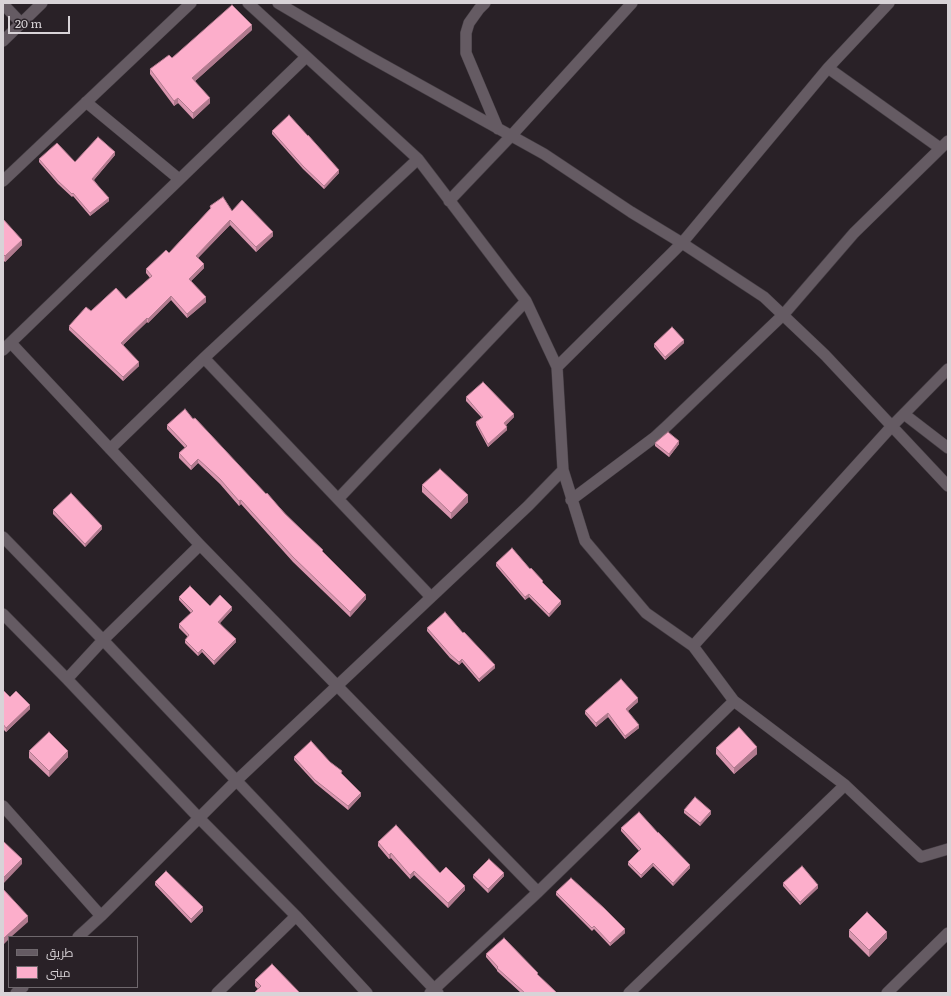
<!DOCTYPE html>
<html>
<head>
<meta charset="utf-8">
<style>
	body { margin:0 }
	#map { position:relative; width:951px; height:996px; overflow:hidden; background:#292127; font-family:Literata,Cairo,serif }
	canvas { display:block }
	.frame { position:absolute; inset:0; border:4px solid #d8d3d7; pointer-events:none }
	.legend { position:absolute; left:8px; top:936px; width:130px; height:52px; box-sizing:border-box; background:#292127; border:1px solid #6f686d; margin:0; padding:5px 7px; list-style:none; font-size:12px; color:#d8d3d7 }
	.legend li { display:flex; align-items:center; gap:8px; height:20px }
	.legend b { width:20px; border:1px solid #6f686d }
	.scale { position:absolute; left:8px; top:16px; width:62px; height:18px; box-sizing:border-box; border:2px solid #d8d3d7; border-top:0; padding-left:5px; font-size:12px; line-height:14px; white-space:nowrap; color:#d8d3d7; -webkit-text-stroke:3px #292127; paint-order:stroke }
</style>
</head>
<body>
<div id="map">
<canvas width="951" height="996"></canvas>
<div class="frame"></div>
<ul class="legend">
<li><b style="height:5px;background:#655b63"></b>طريق</li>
<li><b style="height:11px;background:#fcaecb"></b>مبنى</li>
</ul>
<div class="scale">20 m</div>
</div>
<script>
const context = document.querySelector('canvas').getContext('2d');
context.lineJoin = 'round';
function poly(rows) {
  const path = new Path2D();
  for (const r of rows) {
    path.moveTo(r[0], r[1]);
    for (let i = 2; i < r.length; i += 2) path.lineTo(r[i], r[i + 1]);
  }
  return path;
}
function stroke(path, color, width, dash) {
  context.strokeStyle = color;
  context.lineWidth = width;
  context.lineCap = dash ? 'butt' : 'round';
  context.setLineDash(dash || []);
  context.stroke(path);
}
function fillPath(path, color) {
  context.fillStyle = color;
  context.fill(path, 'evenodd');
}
const minor = poly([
	[248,3,418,159,526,301,557,367,563,470,585,541,646,613,693,646,734,701,845,785,921,857,948,849],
	[278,3,366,55,544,154,631,212,682,243,764,297,825,355,948,486],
	[485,3,479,9,469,23,466,33,466,53,498,129],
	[3,4,21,23],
	[828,68,940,148],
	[86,102,179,179],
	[3,181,191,3],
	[449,201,511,136,632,3],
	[11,343,200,545,538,892],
	[3,350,306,57],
	[204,358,431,597],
	[557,367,682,243,828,68,889,3],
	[904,414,948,448],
	[110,449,204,358,418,159],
	[338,499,526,301],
	[571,500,655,437,668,425,784,314,854,233,948,141],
	[3,537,103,640,438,993],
	[3,614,67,679,199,818,296,916,367,993],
	[693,646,892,426,948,369],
	[67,679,103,640,200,545],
	[3,806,101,916],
	[78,937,101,916,236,781,528,506,563,470],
	[16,993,23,987],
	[217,993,296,916],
	[430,993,538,892,734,701],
	[629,993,845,785],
	[887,993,948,933]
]);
const secondary = poly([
	[3,41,42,3]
]);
const wall = poly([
	[252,30,195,81,210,103,193,119,178,103,174,106,150,74,150,69,172,58],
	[272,131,339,173,324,189,303,169,272,134],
	[115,155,94,180,109,201,90,216,73,196,72,197,58,184,39,162,39,159,75,162],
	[210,206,232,211,273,236,256,252,230,225,198,258,204,268,191,281,206,302,187,318,171,300,148,323,147,322,123,345,139,366,123,381,69,330,69,326,91,311,126,299,150,278,146,273,146,269,169,253,210,209],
	[3,219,22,245,5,262,3,260],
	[684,343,665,360,654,347,654,344],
	[466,397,514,417,506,425,507,430,488,447,476,425,476,422,482,418,466,401],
	[193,419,323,552,366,599,350,617,293,562,241,504,239,506,220,484,198,463,191,470,179,458,179,453,185,448,167,429,167,425],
	[655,443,679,444,669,457,655,446],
	[422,485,468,502,451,519,422,492],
	[53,510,102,529,85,547,53,514],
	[496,563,543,584,561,604,549,617,529,597,525,600,496,566],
	[179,597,210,606,232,610,220,623,236,642,214,665,202,652,198,656,185,643,185,640,188,637,179,628,179,624,191,613,179,600],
	[427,628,495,668,479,682,462,662,459,665,450,658,427,631],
	[3,690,10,697,30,709,6,732,3,729],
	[638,702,628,711,639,728,625,739,608,717,596,727,585,714,585,711],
	[716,748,757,754,734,774,716,754],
	[29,751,68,757,49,777,29,758],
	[294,757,330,762,342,774,361,796,348,810,315,783,294,760],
	[684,810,711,814,700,826,684,813],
	[621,828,690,868,673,886,653,866,641,878,628,865,628,862,639,851,621,831],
	[378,842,440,873,465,890,448,908,414,875,410,879,391,858,389,859,378,846],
	[473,875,504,876,488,893,473,878],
	[155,882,203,911,191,923,155,885],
	[783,883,818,888,800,905,783,886],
	[556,892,625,933,610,946,594,929,592,931,556,895],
	[849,930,887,938,869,957,849,937],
	[486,954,538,975,557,993,521,993,497,971,497,970,486,957],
	[255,980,300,993,258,989,255,986]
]);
const shadedWall = poly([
	[252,25,252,30,192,84,192,78],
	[178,98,178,103,174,106,174,101],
	[210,98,210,103,193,119,193,113],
	[115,152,115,155,92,182,92,179],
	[339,170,339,173,324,189,324,186],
	[109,198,109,201,90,216,90,213],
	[230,220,230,225,196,260,196,256],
	[273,232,273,236,256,252,256,247],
	[22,240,22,245,5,262,5,256],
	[204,264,204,268,189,283,189,279],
	[171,296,171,300,148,323,148,319],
	[206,297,206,302,187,318,187,314],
	[147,318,147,322,121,347,121,343],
	[684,340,684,343,665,360,665,357],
	[139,362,139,366,123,381,123,377],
	[514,414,514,417,504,427,504,423],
	[507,427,507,430,488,447,488,444],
	[679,441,679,444,669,457,669,454],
	[198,459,198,463,191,470,191,466],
	[468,495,468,502,451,519,451,513],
	[241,500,241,504,239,506,239,501],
	[102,526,102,529,85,547,85,544],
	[529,594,529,597,525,600,525,597],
	[366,595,366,599,350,617,350,612],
	[561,601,561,604,549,617,549,614],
	[232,607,232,610,218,625,218,622],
	[236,639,236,642,214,665,214,661],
	[202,649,202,652,198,656,198,653],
	[462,659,462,662,459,665,459,662],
	[495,665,495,668,479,682,479,679],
	[638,698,638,702,626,712,626,709],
	[30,705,30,709,6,732,6,728],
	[608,713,608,717,596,727,596,723],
	[639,725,639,728,625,739,625,736],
	[757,747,757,754,734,774,734,768],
	[68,751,68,757,49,777,49,771],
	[361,793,361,796,348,810,348,806],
	[711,811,711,814,700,826,700,823],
	[391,853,391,858,389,859,389,855],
	[22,859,22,864,3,884,3,878],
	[653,863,653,866,641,878,641,875],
	[690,865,690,868,673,886,673,883],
	[414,871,414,875,410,879,410,875],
	[504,873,504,876,488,893,488,889],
	[818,885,818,888,800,905,800,902],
	[465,886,465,890,448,908,448,903],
	[203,907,203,911,191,923,191,919],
	[28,916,28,922,11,937,9,937,9,939,3,945,3,939],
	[625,929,625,933,610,946,610,943],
	[887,932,887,938,869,957,869,950]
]);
const building = poly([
	[232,5,252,25,192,78,210,98,193,113,178,98,174,101,150,69,169,55,172,58,232,5],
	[289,115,308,136,308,135,339,170,324,186,303,166,272,131,289,115],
	[98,137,115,152,92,179,109,198,90,213,73,193,72,194,58,181,39,159,57,143,75,162,98,137],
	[223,197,232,211,242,200,273,232,256,247,230,220,196,256,204,264,189,279,206,297,187,314,171,296,148,319,147,318,121,343,139,362,123,377,69,326,86,307,91,311,116,288,126,299,152,276,146,269,166,250,169,253,211,208,210,206,223,197],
	[3,219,22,240,5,256,3,254,3,219],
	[672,327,684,340,665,357,654,344,672,327],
	[483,382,514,414,504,423,507,427,488,444,476,422,483,417,466,397,483,382],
	[185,409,193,419,195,418,266,494,267,493,285,514,323,550,322,551,366,595,350,612,293,557,241,500,239,501,220,479,198,459,191,466,179,453,187,446,167,425,185,409],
	[668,432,679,441,669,454,655,443,668,432],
	[440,469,468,495,451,513,422,485,440,469],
	[71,493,102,526,85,544,53,510,71,493],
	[512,548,530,569,531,568,543,581,542,582,561,601,549,614,529,594,525,597,496,563,512,548],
	[190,586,210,606,220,595,232,607,218,622,236,639,214,661,202,649,198,653,185,640,189,635,179,624,193,611,179,597,190,586],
	[445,612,463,633,464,632,495,665,479,679,462,659,459,662,450,654,427,628,445,612],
	[621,679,638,698,626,709,639,725,625,736,608,713,596,723,585,711,621,679],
	[3,690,10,697,16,691,30,705,6,728,3,724,3,690],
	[739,727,757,747,734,768,716,748,739,727],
	[49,732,68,751,49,771,29,751,49,732],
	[311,741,330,762,342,771,341,773,361,793,348,806,315,780,294,757,311,741],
	[695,797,711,811,700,823,684,810,695,797],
	[639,812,658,833,658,832,690,865,673,883,653,863,641,875,628,862,641,849,621,828,639,812],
	[396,825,440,873,446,867,465,886,448,903,414,871,410,875,391,853,389,855,378,842,396,825],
	[3,841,22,859,3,878,3,841],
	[489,859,504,873,488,889,473,875,489,859],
	[802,866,818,885,800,902,783,883,802,866],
	[166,871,203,907,191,919,155,882,166,871],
	[571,878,604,908,625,929,610,943,594,926,592,928,556,892,571,878],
	[3,889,28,916,3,939,3,889],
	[867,912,887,932,869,950,849,930,867,912],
	[504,938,538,973,537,974,557,993,525,993,497,968,498,967,486,954,504,938],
	[272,964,300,993,254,993,261,986,255,980,272,964]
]);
stroke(minor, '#453e44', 12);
stroke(secondary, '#453e44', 12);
stroke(minor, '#655b63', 11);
stroke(secondary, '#655b63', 11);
fillPath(wall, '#d996af');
fillPath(shadedWall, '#b07a8e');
fillPath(building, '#fcaecb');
stroke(building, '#b07a8e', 1);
</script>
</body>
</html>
